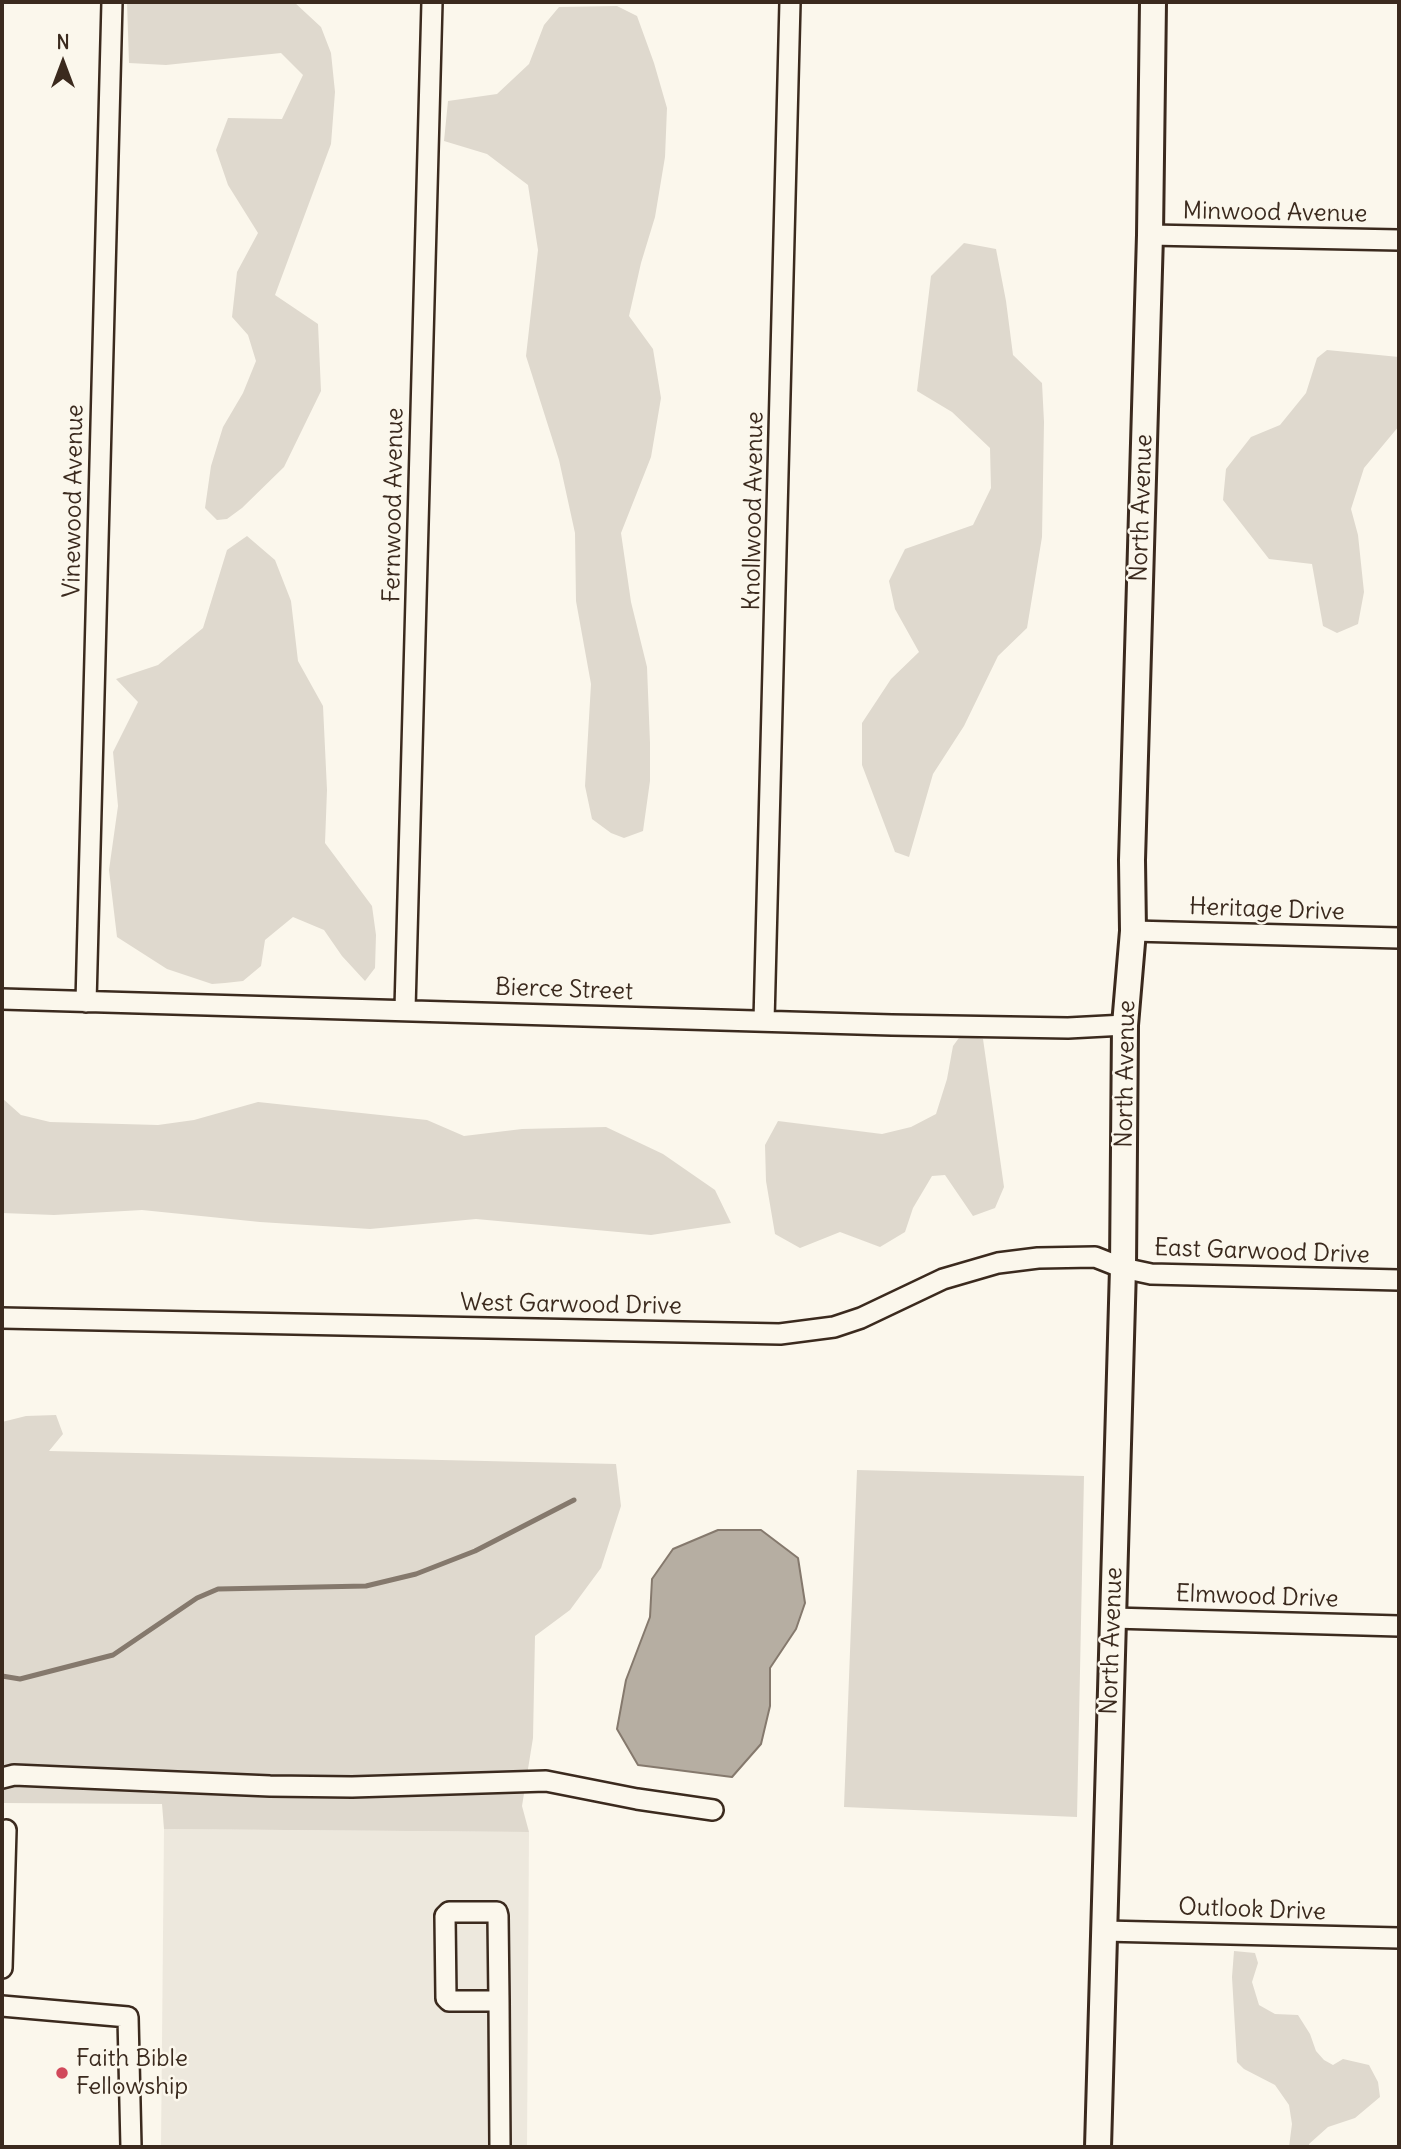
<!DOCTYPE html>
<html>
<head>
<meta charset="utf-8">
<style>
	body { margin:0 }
	#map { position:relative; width:1401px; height:2149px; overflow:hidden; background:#fbf7ec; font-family:Delius,sans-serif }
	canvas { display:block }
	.frame { position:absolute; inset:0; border:4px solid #3b2a1e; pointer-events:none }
	.north { position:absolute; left:28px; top:28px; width:70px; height:70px; -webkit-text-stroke:5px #fbf7ec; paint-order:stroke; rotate:0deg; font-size:19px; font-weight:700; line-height:28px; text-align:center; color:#3b2a1e }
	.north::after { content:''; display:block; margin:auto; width:24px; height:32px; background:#3b2a1e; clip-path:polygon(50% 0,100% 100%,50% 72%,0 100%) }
</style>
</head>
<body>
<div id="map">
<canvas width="1401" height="2149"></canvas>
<div class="frame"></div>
<div class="north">N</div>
</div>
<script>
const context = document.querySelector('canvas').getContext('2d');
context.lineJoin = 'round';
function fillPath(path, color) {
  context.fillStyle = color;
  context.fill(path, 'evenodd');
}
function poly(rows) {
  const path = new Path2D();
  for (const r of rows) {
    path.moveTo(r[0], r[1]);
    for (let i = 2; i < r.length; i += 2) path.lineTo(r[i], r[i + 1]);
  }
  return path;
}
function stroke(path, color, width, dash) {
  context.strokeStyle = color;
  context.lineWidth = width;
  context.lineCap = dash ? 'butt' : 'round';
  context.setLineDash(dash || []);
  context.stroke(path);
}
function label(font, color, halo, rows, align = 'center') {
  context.font = font + ' Delius,sans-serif';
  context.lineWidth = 5;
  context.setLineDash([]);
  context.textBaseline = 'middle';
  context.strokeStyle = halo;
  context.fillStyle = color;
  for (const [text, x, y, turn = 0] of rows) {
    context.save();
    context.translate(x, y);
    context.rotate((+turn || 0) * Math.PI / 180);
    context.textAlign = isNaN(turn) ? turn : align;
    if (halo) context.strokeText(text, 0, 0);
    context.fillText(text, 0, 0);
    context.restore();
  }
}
const built = poly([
	[164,1829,529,1832,527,2147,161,2147]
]);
const green = poly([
	[127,2,294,2,321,27,331,53,335,92,331,144,275,295,318,324,321,391,284,467,242,508,227,519,217,520,205,508,211,466,223,427,243,393,256,361,248,335,232,317,237,272,258,233,228,185,216,150,228,118,282,119,303,75,281,53,166,65,129,63],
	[617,6,637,16,654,63,667,108,665,157,655,217,641,263,629,316,653,349,661,398,651,457,621,533,631,602,647,667,650,743,650,781,643,831,624,838,611,833,592,819,585,786,591,684,576,601,575,533,559,460,526,356,538,250,528,185,487,154,444,141,448,101,497,94,529,64,544,25,559,7],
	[964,243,996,249,1006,301,1013,355,1042,383,1044,422,1042,537,1027,628,998,656,964,726,933,774,909,857,895,852,862,765,862,723,891,679,919,652,895,609,889,581,905,549,973,525,991,488,990,448,952,412,917,391,931,276],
	[1327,350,1399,357,1399,426,1364,468,1351,509,1358,535,1364,592,1358,624,1337,633,1323,626,1312,564,1269,559,1223,500,1226,469,1251,437,1280,425,1306,393,1317,358],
	[247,536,275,560,291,601,298,661,323,706,327,790,325,843,372,906,376,935,375,968,365,981,342,956,324,930,293,917,265,940,261,966,243,981,225,983,212,984,167,969,117,937,109,870,118,806,113,752,138,702,116,679,158,665,203,628,227,550],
	[961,1035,983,1039,1004,1187,995,1208,973,1216,945,1175,932,1176,913,1208,905,1232,880,1247,840,1232,800,1248,775,1234,766,1181,765,1145,778,1121,882,1134,911,1127,936,1114,947,1079,953,1046],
	[2,1098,21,1115,50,1122,158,1125,194,1120,258,1102,427,1120,464,1136,522,1129,606,1127,663,1154,715,1190,731,1223,651,1235,476,1219,370,1229,260,1222,142,1210,54,1215,2,1213],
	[56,1415,63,1434,49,1451,616,1464,621,1506,601,1568,570,1610,535,1636,533,1738,522,1806,529,1832,164,1829,162,1804,2,1803,2,1422,26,1416],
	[857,1470,1084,1476,1077,1817,844,1807],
	[1234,1951,1255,1953,1258,1963,1252,1982,1259,2005,1275,2014,1298,2015,1310,2034,1316,2051,1324,2060,1333,2065,1343,2059,1369,2065,1378,2082,1380,2097,1355,2118,1328,2127,1309,2144,1309,2147,1289,2147,1292,2124,1289,2105,1275,2085,1244,2069,1237,2062,1232,1977]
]);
const water = poly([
	[718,1530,761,1530,798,1558,805,1603,796,1629,770,1668,770,1706,761,1744,732,1777,638,1765,617,1729,626,1680,650,1617,652,1579,673,1549,718,1530]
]);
const stream = poly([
	[2,1676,20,1679,113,1655,197,1598,218,1589,366,1586,416,1574,475,1551,574,1500]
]);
const minor = poly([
	[1150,235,1399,240],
	[1133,931,1399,938],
	[2,999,892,1025,1068,1028,1125,1025],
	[86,1002,112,2],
	[405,1009,432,2],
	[764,1021,790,2],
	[2,1318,780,1334,834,1327,861,1318,943,1279,998,1263,1038,1258,1095,1257,1123,1268,1151,1274,1399,1280],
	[1113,1618,1399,1626],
	[2,1778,14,1775,270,1786,352,1787,546,1781,637,1799,713,1810],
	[1104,1931,1399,1938],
	[2,1968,6,1830],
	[499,2001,449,2001,446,1998,445,1916,449,1912,497,1912,498,1916,499,2001,500,2147],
	[2,2006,128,2017,131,2147]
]);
const major = poly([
	[1098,2147,1123,1268,1125,1025,1133,931,1132,860,1150,235,1153,2]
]);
const markers = [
	[62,2073,7,"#d1495b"]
];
const streetNames = [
	["Minwood Avenue",1275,213,1],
	["Vinewood Avenue",74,501,-89],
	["Fernwood Avenue",394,505,-89],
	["North Avenue",1142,508,-88],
	["Knollwood Avenue",754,511,-89],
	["Heritage Drive",1267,910,2],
	["Bierce Street",564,990,2],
	["North Avenue",1126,1074,-89],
	["East Garwood Drive",1262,1252,2],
	["West Garwood Drive",571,1305,1],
	["Elmwood Drive",1257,1597,2],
	["North Avenue",1112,1641,-88],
	["Outlook Drive",1252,1910,2]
];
const poiNames = [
	["Faith Bible",76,2059],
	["Fellowship",76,2087]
];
fillPath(built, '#ede8dd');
fillPath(green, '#dfd9ce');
fillPath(water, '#b6aea2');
stroke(water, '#85796d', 2);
stroke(stream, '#85796d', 5);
stroke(minor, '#3b2a1e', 24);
stroke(major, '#3b2a1e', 30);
stroke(minor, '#fbf7ec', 19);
stroke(major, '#fbf7ec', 24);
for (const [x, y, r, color] of markers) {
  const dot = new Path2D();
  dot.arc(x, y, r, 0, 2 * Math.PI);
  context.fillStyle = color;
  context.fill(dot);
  stroke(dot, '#fbf7ec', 2.5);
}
label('24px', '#3b2a1e', '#fbf7ec', streetNames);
label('24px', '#3b2a1e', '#fbf7ec', poiNames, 'left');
</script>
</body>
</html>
